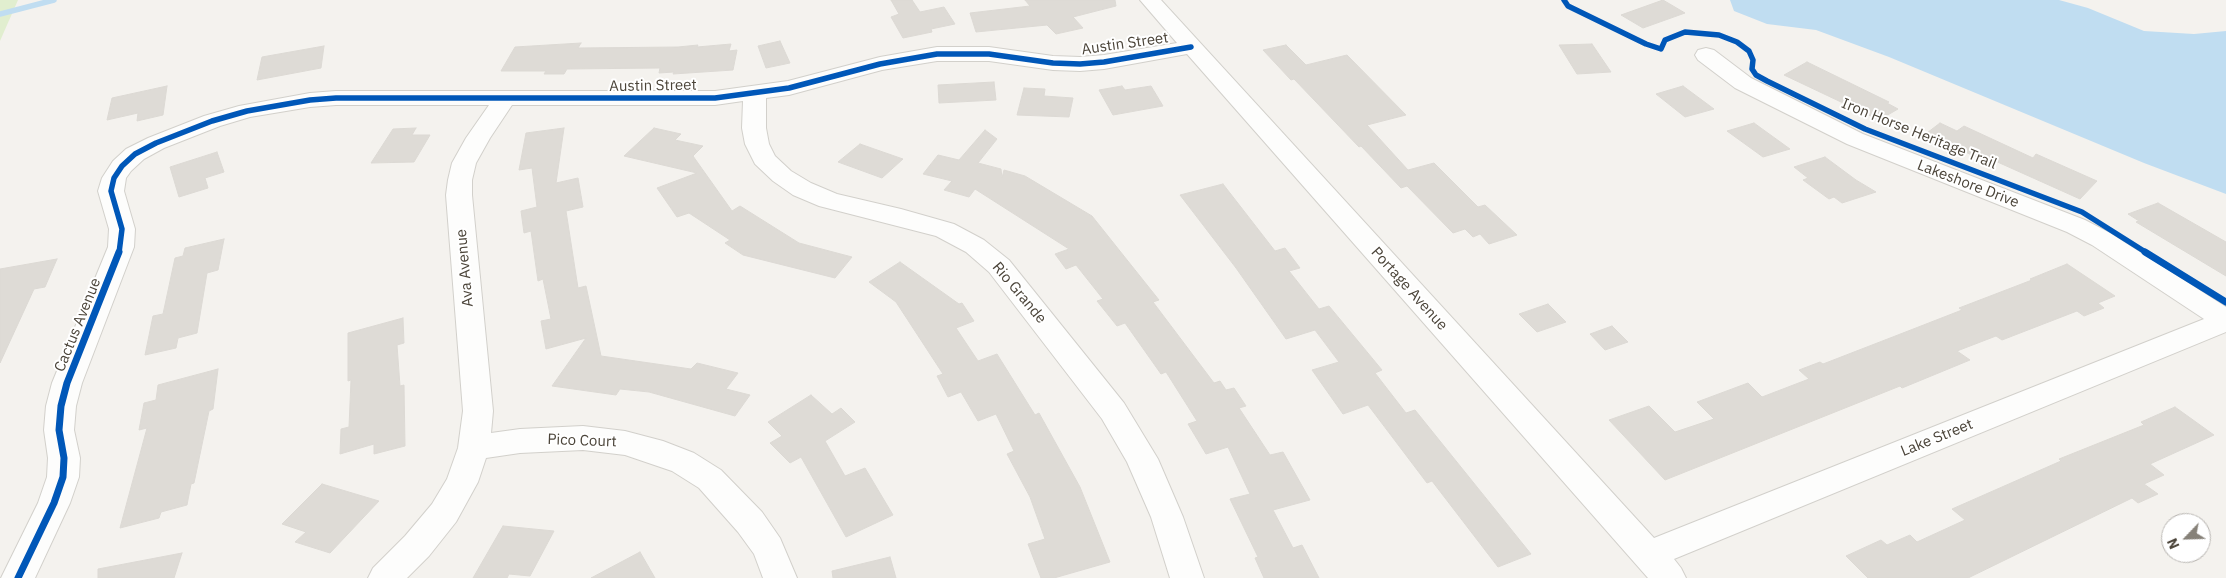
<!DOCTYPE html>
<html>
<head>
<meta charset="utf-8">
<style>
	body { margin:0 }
	#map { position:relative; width:2226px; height:578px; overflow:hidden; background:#f4f2ee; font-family:"IBM Plex Sans",sans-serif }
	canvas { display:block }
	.north { position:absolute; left:2161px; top:513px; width:50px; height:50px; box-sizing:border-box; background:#fff; border:1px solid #b7b4b0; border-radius:50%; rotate:246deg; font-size:14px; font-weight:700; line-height:20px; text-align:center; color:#4b4439 }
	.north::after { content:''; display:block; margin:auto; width:18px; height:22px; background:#868178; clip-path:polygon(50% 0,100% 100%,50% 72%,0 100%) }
</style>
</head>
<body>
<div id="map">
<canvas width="2226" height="578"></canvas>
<div class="north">N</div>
</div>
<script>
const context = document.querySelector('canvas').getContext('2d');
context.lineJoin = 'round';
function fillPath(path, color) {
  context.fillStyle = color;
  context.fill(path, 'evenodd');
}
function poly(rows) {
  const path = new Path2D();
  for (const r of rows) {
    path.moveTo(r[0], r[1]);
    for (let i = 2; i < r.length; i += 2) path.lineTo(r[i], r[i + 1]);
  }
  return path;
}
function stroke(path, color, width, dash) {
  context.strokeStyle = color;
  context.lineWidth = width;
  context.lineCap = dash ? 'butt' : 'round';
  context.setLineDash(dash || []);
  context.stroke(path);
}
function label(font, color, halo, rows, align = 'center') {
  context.font = font + ' "IBM Plex Sans",sans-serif';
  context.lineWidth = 4;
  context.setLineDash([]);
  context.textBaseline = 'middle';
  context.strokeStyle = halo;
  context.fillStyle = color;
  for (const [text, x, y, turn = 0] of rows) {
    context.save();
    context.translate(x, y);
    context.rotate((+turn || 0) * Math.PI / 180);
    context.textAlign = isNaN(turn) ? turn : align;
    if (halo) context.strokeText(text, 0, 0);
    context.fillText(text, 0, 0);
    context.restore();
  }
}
const green = poly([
	[0,0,18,0,0,41]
]);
const water = poly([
	[1730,0,2059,0,2088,8,2144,31,2194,34,2226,31,2226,194,2144,163,1889,57,1816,30,1767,24,1734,11]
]);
const stream = poly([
	[0,14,54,0]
]);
const building = poly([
	[891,0,912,0,920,12,944,7,955,24,931,29,932,32,903,38,891,17,899,14,891,0],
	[1025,0,1115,0,1116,6,1073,17,1083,28,1056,34,1047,25,976,32,970,13,1030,6,1025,0],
	[1663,0,1685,13,1643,28,1621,15,1663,0],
	[780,41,790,63,766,68,758,46,780,41],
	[581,43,578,48,678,47,698,45,697,47,731,44,729,51,737,50,733,70,673,74,674,72,659,73,660,68,567,69,564,74,544,74,546,71,501,71,515,47,581,43],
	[1592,44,1611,72,1577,74,1559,45,1592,44],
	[1286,45,1306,65,1347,55,1406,115,1367,125,1408,170,1434,163,1478,207,1485,205,1517,235,1489,244,1480,234,1473,237,1465,229,1453,233,1407,186,1401,188,1361,146,1359,147,1294,79,1291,80,1263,50,1286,45],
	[324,46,321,68,257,80,262,57,324,46],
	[1807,62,1889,102,1887,103,1898,109,1879,120,1784,75,1807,62],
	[994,82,996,100,939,103,938,85,994,82],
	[167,86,163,115,137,121,138,113,107,120,112,98,167,86],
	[1122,86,1125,90,1151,86,1163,106,1113,115,1099,90,1122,86],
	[1683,86,1714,109,1685,117,1656,94,1683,86],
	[1024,88,1045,89,1044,96,1073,98,1069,117,1017,115,1024,88],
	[1754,123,1790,149,1763,157,1727,131,1754,123],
	[1940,123,1957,131,1964,126,2033,158,2036,154,2097,181,2080,199,1993,160,1989,163,1959,149,1956,151,1923,136,1940,123],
	[416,128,412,135,430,135,414,162,371,163,393,129,416,128],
	[564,128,556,183,578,178,583,207,566,211,578,288,586,286,601,356,691,369,697,363,738,373,726,389,750,395,735,416,649,392,620,389,616,395,552,386,586,338,546,349,541,321,551,319,543,279,538,281,531,231,524,233,521,211,537,207,532,168,519,170,526,133,564,128],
	[654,128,681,134,675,140,703,146,693,156,732,211,740,206,799,243,852,257,835,278,743,255,725,243,730,240,689,213,677,217,657,188,697,173,624,156,654,128],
	[985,130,997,139,978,163,1001,169,1002,178,1004,170,1025,176,1092,216,1159,300,1153,302,1214,383,1220,381,1226,390,1234,388,1246,406,1239,408,1270,455,1283,452,1310,500,1273,510,1293,548,1302,545,1319,578,1264,578,1255,558,1258,557,1230,499,1250,494,1228,447,1206,454,1188,424,1197,421,1166,372,1161,374,1125,323,1117,326,1097,301,1103,299,1076,265,1066,269,1055,254,1069,249,975,189,969,197,944,190,952,181,923,174,938,155,959,160,985,130],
	[860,144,903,159,882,178,838,162,860,144],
	[217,152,224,172,205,178,208,188,179,197,170,167,217,152],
	[1825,157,1856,180,1876,192,1842,203,1834,197,1829,199,1803,180,1808,178,1794,167,1825,157],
	[1223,184,1275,251,1285,248,1300,268,1289,271,1319,309,1329,306,1382,370,1375,373,1406,413,1415,410,1531,554,1498,567,1432,481,1427,483,1368,405,1343,414,1312,370,1339,362,1315,330,1286,339,1236,268,1180,195,1223,184],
	[2158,203,2226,242,2226,276,2136,222,2139,221,2128,214,2158,203],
	[224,239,218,270,207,273,197,333,178,338,176,348,145,355,153,316,163,314,175,258,183,256,185,248,224,239],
	[57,259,45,287,34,289,0,363,0,269,57,259],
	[900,262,959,304,962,303,974,321,956,328,978,361,997,354,1035,415,1039,413,1080,487,1110,562,1054,578,1041,578,1028,544,1045,539,1030,497,1007,454,1014,451,996,414,978,421,961,392,948,397,937,376,943,374,896,302,869,282,900,262],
	[2067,264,2115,296,2098,303,2104,308,2084,316,2077,311,2002,340,1996,336,1957,351,1970,360,1902,388,1900,386,1665,480,1609,420,1649,406,1675,432,1714,419,1697,402,1748,383,1762,397,1809,379,1799,370,1820,362,1823,364,1903,333,1962,310,1959,308,2032,280,2030,279,2067,264],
	[1548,304,1566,322,1537,332,1519,314,1548,304],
	[403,318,404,343,397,345,400,386,404,385,405,446,374,454,374,444,340,454,341,429,349,427,351,380,348,381,348,333,403,318],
	[1612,326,1628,342,1605,350,1590,334,1612,326],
	[218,369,213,409,209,411,194,483,191,484,187,505,161,512,159,518,120,528,147,428,139,430,144,403,156,400,158,385,218,369],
	[811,395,832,414,841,408,855,422,825,441,845,476,865,468,893,515,846,537,801,457,790,463,770,443,782,436,768,422,811,395],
	[2175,407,2214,435,2150,464,2164,475,2144,484,2158,494,2138,503,2132,498,1968,578,1868,578,1846,556,1881,540,1887,545,1910,535,1917,542,1965,520,1952,509,2061,461,2059,459,2144,425,2141,422,2175,407],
	[322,484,379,501,330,553,295,542,306,532,282,524,322,484],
	[503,526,554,531,530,576,509,574,507,578,473,578,503,526],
	[640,552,655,578,591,578,640,552],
	[182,553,174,578,98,578,98,569,182,553],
	[890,557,896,578,833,578,832,571,890,557]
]);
const minor = poly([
	[1140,0,1161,0,1654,538,2204,319,2092,245,2067,232,1847,144,1735,88,1698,60,1695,55,1698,50,1706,48,1714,50,1751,78,1863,134,2085,220,2110,233,2226,307,2226,332,1674,559,1681,568,1686,578,1648,578,1187,54,1104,69,1080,71,1053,70,989,61,937,61,882,70,789,95,766,98,766,128,769,144,775,156,791,171,811,183,837,194,901,209,954,224,984,240,1009,260,1124,403,1158,459,1183,517,1204,578,1170,578,1151,517,1127,462,1102,419,989,272,966,252,936,236,819,206,793,195,773,181,755,164,745,144,742,128,743,101,715,105,512,105,490,138,476,163,472,180,472,195,493,411,491,433,520,429,583,426,625,431,663,441,694,453,721,470,762,512,780,538,797,578,763,578,754,554,738,532,699,488,672,471,625,455,583,450,520,453,486,458,478,482,456,522,429,556,407,578,368,578,373,568,405,536,432,504,447,479,458,448,463,411,446,195,448,180,452,163,466,138,489,105,336,105,310,107,250,117,220,126,164,148,144,159,131,171,126,178,124,191,135,229,134,247,82,383,76,406,74,430,80,458,79,477,70,503,35,578,1,578,38,503,47,477,48,458,44,430,46,406,52,383,108,247,109,229,98,191,102,178,113,161,126,149,148,138,204,116,239,106,310,93,336,91,715,91,788,81,880,57,937,47,989,47,1053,56,1080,57,1104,55,1177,43,1140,0]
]);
const cyclewayFar1 = poly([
	[1564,0,1568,6,1646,44,1661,49,1665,40,1685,32,1719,35,1737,42,1749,51,1753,60,1752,69,1756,75,1767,81,1865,129,2082,212,2147,253],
	[119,253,122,229,111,191,114,178,122,166,135,154,156,143,212,121,247,111,310,100,336,98,715,98,789,88,880,64,937,54,989,54,1053,63,1080,64,1104,62,1191,47]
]);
const cycleway = poly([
	[2145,252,2226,302],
	[18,578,54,503,63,477,64,458,59,430,61,406,67,383,119,252]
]);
const streetNames = [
	["Austin Street",1125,44,-8],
	["Austin Street",653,86,-1],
	["Iron Horse Heritage Trail",1919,134,22],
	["Lakeshore Drive",1968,184,21],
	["Ava Avenue",465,268,-95],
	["Portage Avenue",1409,289,48],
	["Rio Grande",1019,293,50],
	["Cactus Avenue",78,325,-68],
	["Lake Street",1937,438,-22],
	["Pico Court",582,441,2]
];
fillPath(green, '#e1eecf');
fillPath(water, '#c0ddf1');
stroke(stream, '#c0ddf1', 5.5);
fillPath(building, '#dedbd6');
stroke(building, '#dcd9d4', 1);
stroke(minor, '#d2d0cb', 2);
fillPath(minor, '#fdfdfc');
stroke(cyclewayFar1, '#0057b8', 5.5);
stroke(cycleway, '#0057b8', 7);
label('15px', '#4b4439', '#fff', streetNames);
</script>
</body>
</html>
